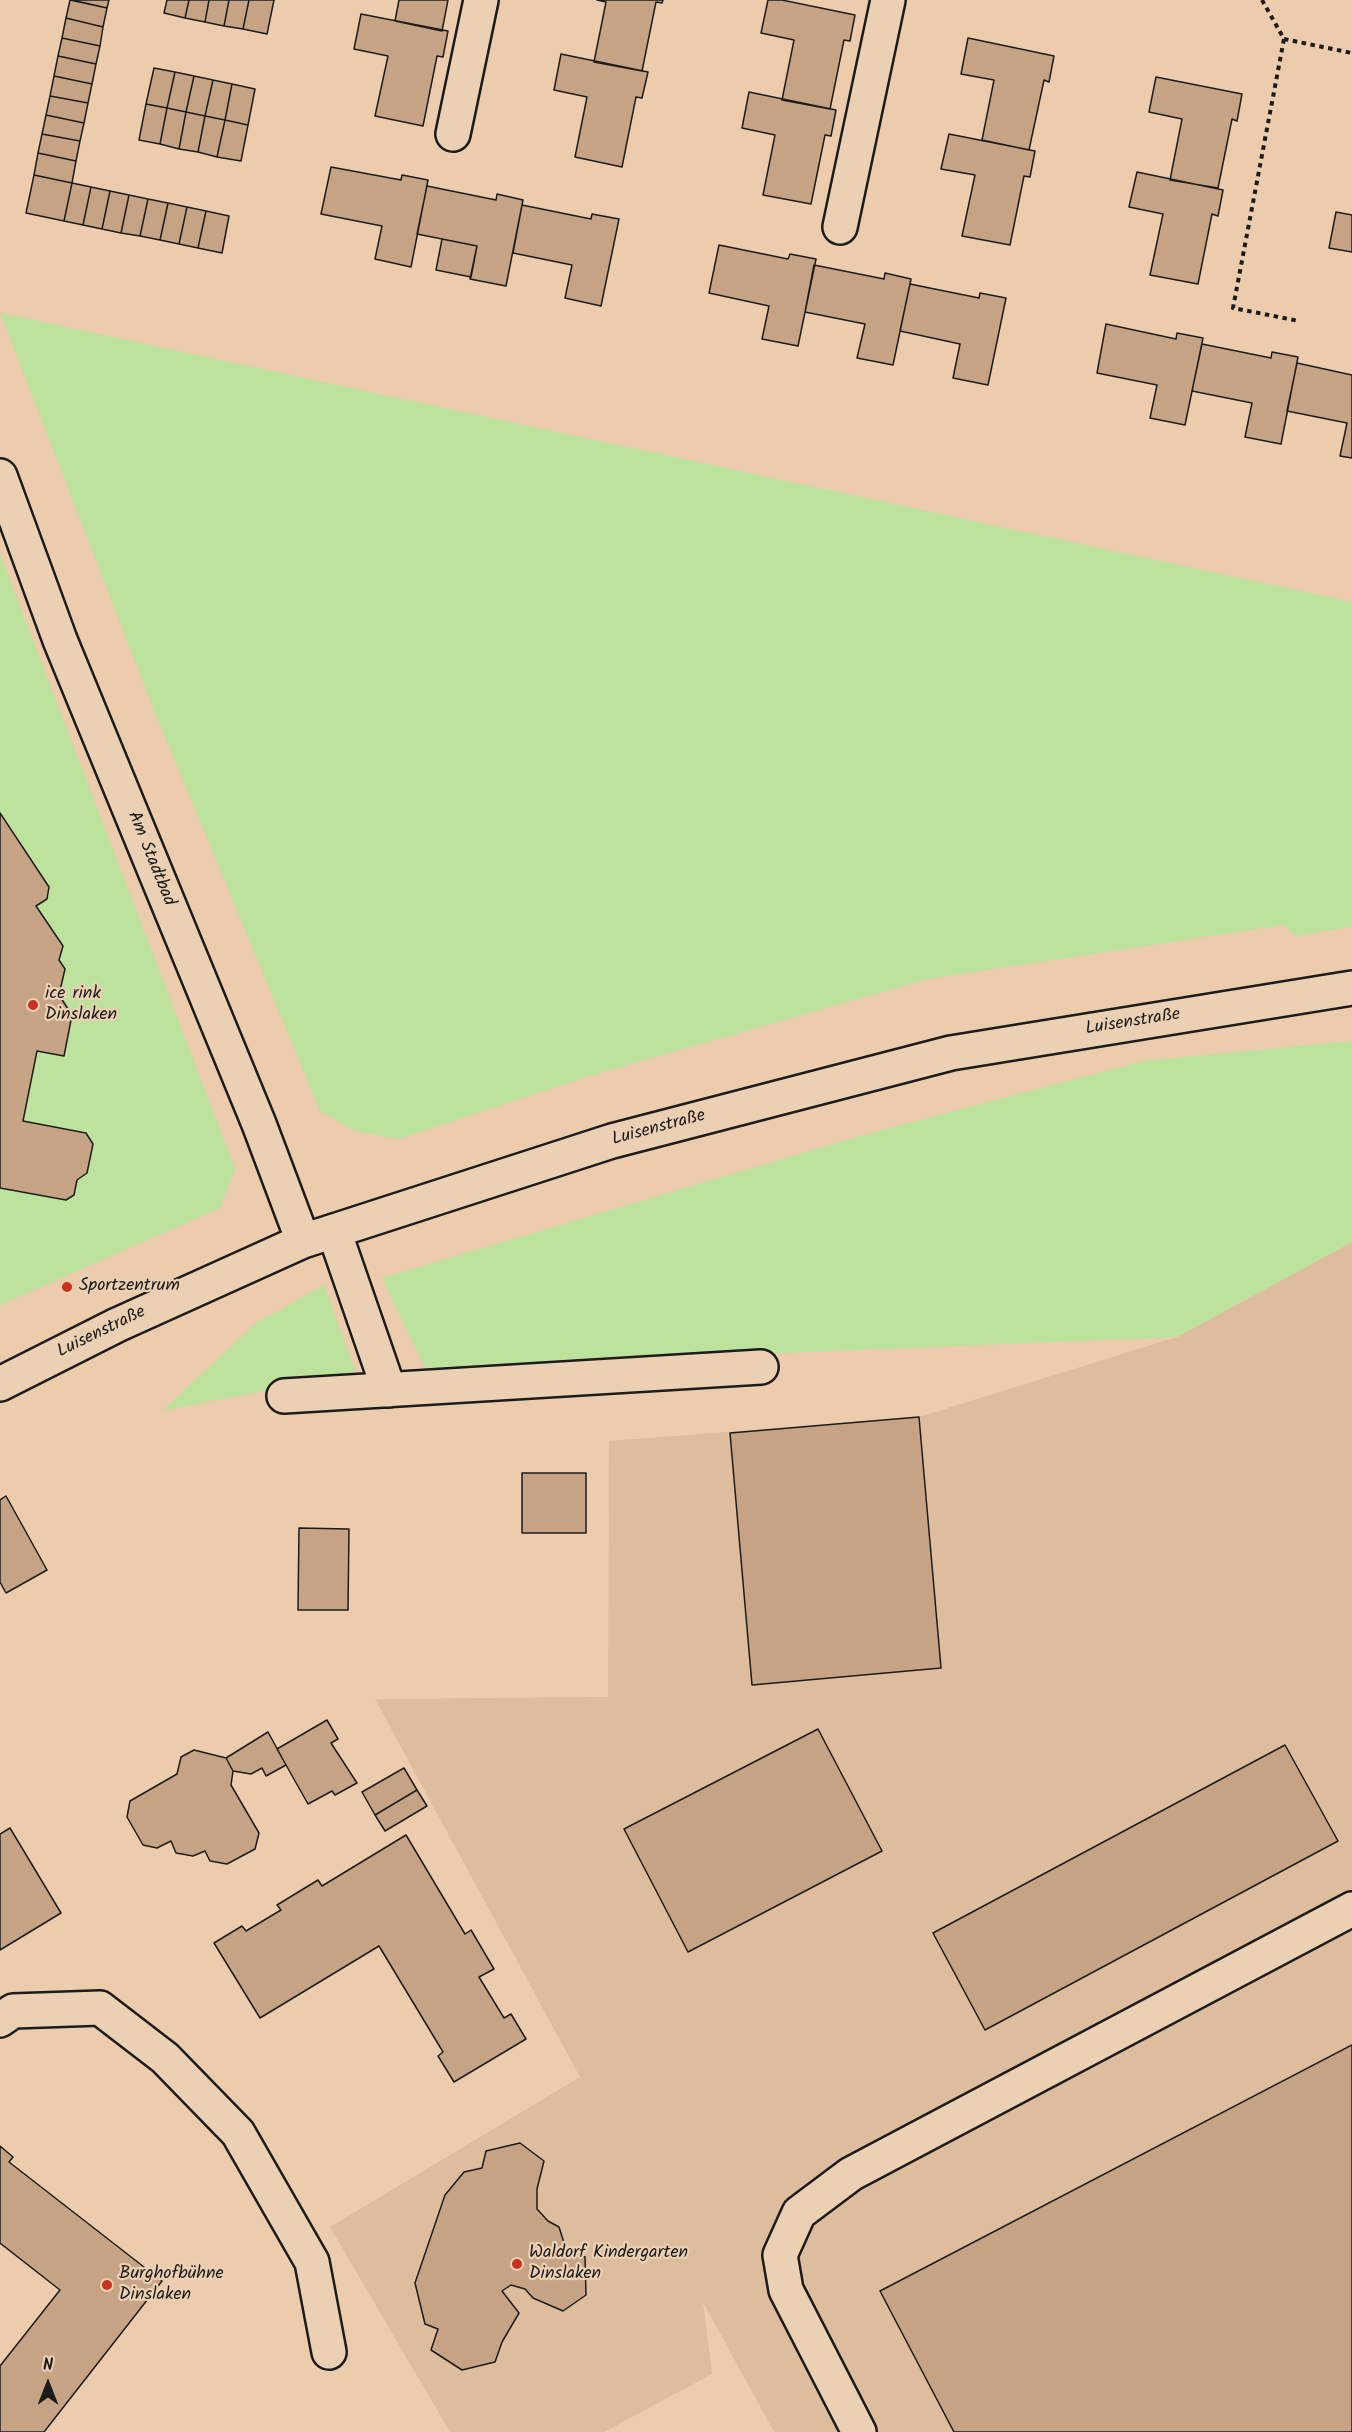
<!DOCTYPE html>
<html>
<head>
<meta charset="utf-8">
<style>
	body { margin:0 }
	#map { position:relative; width:1352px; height:2432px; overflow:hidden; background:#ecccac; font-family:Kalam,sans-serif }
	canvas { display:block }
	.north { position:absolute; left:18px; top:2354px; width:60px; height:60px; -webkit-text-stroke:4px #ecd0b3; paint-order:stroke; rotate:0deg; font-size:16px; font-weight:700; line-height:24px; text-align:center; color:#1c1c1c }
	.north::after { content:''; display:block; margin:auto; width:21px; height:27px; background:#1c1c1c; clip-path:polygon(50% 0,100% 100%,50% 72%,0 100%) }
</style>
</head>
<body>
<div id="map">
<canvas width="1352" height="2432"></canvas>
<div class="north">N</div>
</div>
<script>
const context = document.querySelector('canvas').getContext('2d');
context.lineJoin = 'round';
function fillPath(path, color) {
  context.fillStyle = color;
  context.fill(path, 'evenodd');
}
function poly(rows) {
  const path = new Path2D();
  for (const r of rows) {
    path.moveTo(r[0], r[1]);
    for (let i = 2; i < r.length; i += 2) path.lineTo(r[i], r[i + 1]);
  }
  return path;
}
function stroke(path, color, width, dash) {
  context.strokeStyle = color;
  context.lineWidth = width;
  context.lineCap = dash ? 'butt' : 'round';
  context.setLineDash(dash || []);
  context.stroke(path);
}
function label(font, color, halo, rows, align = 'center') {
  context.font = font + ' Kalam,sans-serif';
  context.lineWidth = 4.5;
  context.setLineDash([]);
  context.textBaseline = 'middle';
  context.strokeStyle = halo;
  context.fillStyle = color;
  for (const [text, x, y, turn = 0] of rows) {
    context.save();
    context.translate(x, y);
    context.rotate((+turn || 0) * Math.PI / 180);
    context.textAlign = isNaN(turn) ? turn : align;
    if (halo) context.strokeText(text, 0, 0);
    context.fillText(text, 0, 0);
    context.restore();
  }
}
const built = poly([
	[1352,1242,1352,2432,774,2432,703,2302,712,2374,604,2432,450,2432,330,2227,580,2077,375,1699,608,1697,609,1441,919,1417,1177,1337]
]);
const green = poly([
	[0,313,1352,602,1352,927,1295,936,1284,925,928,979,589,1076,399,1139,355,1131,320,1111,155,713],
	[0,554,235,1169,220,1208,0,1305],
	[1352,1041,1352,1242,1177,1337,425,1368,382,1278,860,1136,1143,1061],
	[324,1285,356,1373,162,1411,255,1324]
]);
const building = poly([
	[70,0,107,8,103,27,66,18,70,0],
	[72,0,109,0,107,8,72,0],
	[167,0,189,0,185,18,164,13,167,0],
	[189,0,209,0,205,22,185,18,189,0],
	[209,0,229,0,224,26,205,22,209,0],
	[229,0,249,0,243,29,224,26,229,0],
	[249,0,274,0,267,34,243,29,249,0],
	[399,0,448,0,442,31,395,21,399,0],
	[597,0,663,0,662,3,656,2,642,71,594,62,606,2,597,0],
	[768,0,782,0,855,15,850,41,844,40,830,109,782,100,794,40,761,33,768,0],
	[361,14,448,31,443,57,437,56,423,126,375,116,388,56,354,49,361,14],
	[66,18,103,27,100,46,62,38,66,18],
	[62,38,100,46,96,64,58,56,62,38],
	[968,38,1054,56,1049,82,1044,80,1029,150,982,140,994,80,961,74,968,38],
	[561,54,648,72,642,98,636,97,622,167,575,157,587,97,554,90,561,54],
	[58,56,96,64,92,84,54,76,58,56],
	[154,68,175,72,167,108,146,104,154,68],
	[175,72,194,76,186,112,167,108,175,72],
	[54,76,92,84,88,103,50,96,54,76],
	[194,76,213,80,205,116,186,112,194,76],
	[1156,77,1242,94,1237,121,1232,119,1218,188,1170,180,1182,119,1149,112,1156,77],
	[213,80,232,84,225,120,205,116,213,80],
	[232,84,255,89,248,125,225,120,232,84],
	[749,92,836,110,831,136,825,135,811,204,763,195,775,135,742,128,749,92],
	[50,96,88,103,84,123,46,115,50,96],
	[146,104,167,108,160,144,139,140,146,104],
	[167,108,186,112,179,149,160,144,167,108],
	[186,112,205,116,198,152,179,149,186,112],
	[46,115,84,123,80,141,42,134,46,115],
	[205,116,225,120,217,157,198,152,205,116],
	[225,120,248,125,241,161,217,157,225,120],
	[42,134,80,141,76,161,38,153,42,134],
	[949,134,1035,151,1030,177,1024,176,1010,245,962,236,975,175,941,169,949,134],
	[38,153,76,161,72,183,34,175,38,153],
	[331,167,401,180,402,175,428,180,411,267,375,259,382,226,321,214,331,167],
	[1137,172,1223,190,1218,216,1212,214,1198,284,1150,275,1163,214,1129,207,1137,172],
	[34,175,72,183,64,221,26,213,34,175],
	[72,183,91,187,83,225,64,221,72,183],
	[427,186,496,200,497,194,523,200,506,286,470,279,477,246,417,234,427,186],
	[91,187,110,191,102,229,83,225,91,187],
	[110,191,129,195,121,233,102,229,110,191],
	[129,195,148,199,140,236,121,233,129,195],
	[148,199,168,203,160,240,140,236,148,199],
	[168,203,187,207,179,244,160,240,168,203],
	[522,205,591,219,592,214,619,219,601,306,565,298,572,265,513,253,522,205],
	[187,207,206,211,198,248,179,244,187,207],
	[206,211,229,216,222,253,198,248,206,211],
	[1336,212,1352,215,1352,252,1329,248,1336,212],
	[442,239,477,246,471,277,436,270,442,239],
	[719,245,788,259,790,254,816,259,798,346,762,339,769,306,709,293,719,245],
	[814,265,884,279,885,273,911,279,893,365,857,358,865,324,805,312,814,265],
	[910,284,979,298,980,293,1006,298,988,385,953,378,960,344,900,331,910,284],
	[1106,324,1176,339,1177,333,1203,338,1185,425,1150,418,1157,385,1097,373,1106,324],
	[1202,344,1271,358,1272,352,1298,357,1281,444,1245,437,1252,403,1192,391,1202,344],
	[1297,363,1352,375,1352,458,1340,456,1347,423,1287,411,1297,363],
	[0,813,49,887,47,899,36,906,63,946,59,960,65,969,59,995,72,1015,64,1056,37,1051,23,1121,86,1133,93,1144,87,1173,77,1180,74,1195,66,1200,0,1188,0,813],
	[919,1417,941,1668,752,1685,730,1433,919,1417],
	[522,1473,586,1473,586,1533,522,1533,522,1473],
	[6,1496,47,1570,6,1593,0,1582,0,1500,6,1496],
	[299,1528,349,1529,348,1610,298,1610,299,1528],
	[327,1720,338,1739,331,1743,357,1783,335,1795,332,1791,308,1804,277,1749,327,1720],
	[818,1729,882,1851,688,1952,624,1829,818,1729],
	[268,1732,286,1765,266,1776,262,1768,251,1774,233,1771,226,1758,268,1732],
	[1285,1745,1338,1841,985,2030,933,1933,1285,1745],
	[194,1750,226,1758,233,1771,231,1785,259,1833,255,1849,227,1864,210,1861,205,1851,193,1856,176,1853,171,1841,157,1848,143,1845,127,1817,130,1801,177,1774,181,1757,194,1750],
	[404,1768,417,1790,375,1815,362,1792,404,1768],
	[417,1790,427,1806,385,1831,375,1815,417,1790],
	[10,1828,61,1913,0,1950,0,1834,10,1828],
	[406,1835,465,1934,471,1930,494,1969,479,1977,504,2018,511,2014,526,2039,454,2082,438,2056,443,2052,379,1946,260,2018,214,1943,242,1926,246,1931,281,1910,277,1905,318,1880,322,1886,406,1835],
	[1352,2045,1352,2432,954,2432,880,2291,1352,2045],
	[520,2143,544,2161,537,2189,537,2209,548,2221,559,2227,566,2249,585,2257,586,2295,563,2311,533,2298,525,2289,511,2285,502,2291,519,2313,502,2342,495,2362,462,2370,431,2350,438,2329,425,2324,415,2283,445,2195,464,2172,482,2168,486,2151,520,2143],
	[0,2146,13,2157,9,2162,162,2281,44,2432,0,2432,0,2366,60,2290,0,2243,0,2146]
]);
const path = poly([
	[1262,0,1284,39,1233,308,1299,321],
	[1284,39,1352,53]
]);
const minor = poly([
	[453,134,481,0],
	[840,227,888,0],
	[0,476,60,640,259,1124,303,1241],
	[334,1231,389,1390],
	[0,1384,117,1325,303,1241,612,1141,951,1053,1352,988],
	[284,1396,761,1367],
	[0,2020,13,2011,100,2008,165,2058,238,2133,312,2262,329,2352],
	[859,2432,786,2290,780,2255,799,2213,851,2174,1352,1909]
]);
const markers = [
	[33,1005,6,"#c8321e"],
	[67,1287,6,"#c8321e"],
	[517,2264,6,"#c8321e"],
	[107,2285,6,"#c8321e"]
];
const streetNames = [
	["Am Stadtbad",150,859,68],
	["Luisenstraße",1133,1023,-9],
	["Luisenstraße",659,1129,-15],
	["Luisenstraße",102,1333,-26]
];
const poiNames = [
	["ice rink",45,995],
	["Dinslaken",45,1016],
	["Sportzentrum",79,1287],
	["Waldorf Kindergarten",529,2254],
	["Dinslaken",529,2275],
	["Burghofbühne",119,2275],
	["Dinslaken",119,2296]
];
fillPath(built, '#ddbd9d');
fillPath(green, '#bce29d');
fillPath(building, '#c7a385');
stroke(building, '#1c1c1c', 1.5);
stroke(minor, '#1c1c1c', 38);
stroke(path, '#1c1c1c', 4, [4.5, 4.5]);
stroke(minor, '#ecd0b3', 33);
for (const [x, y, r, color] of markers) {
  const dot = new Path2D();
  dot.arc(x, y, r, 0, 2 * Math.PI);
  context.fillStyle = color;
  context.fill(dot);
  stroke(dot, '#ecd0b3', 2);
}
label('18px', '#1c1c1c', '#ecd0b3', streetNames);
label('18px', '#1c1c1c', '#ecd0b3', poiNames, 'left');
</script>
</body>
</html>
